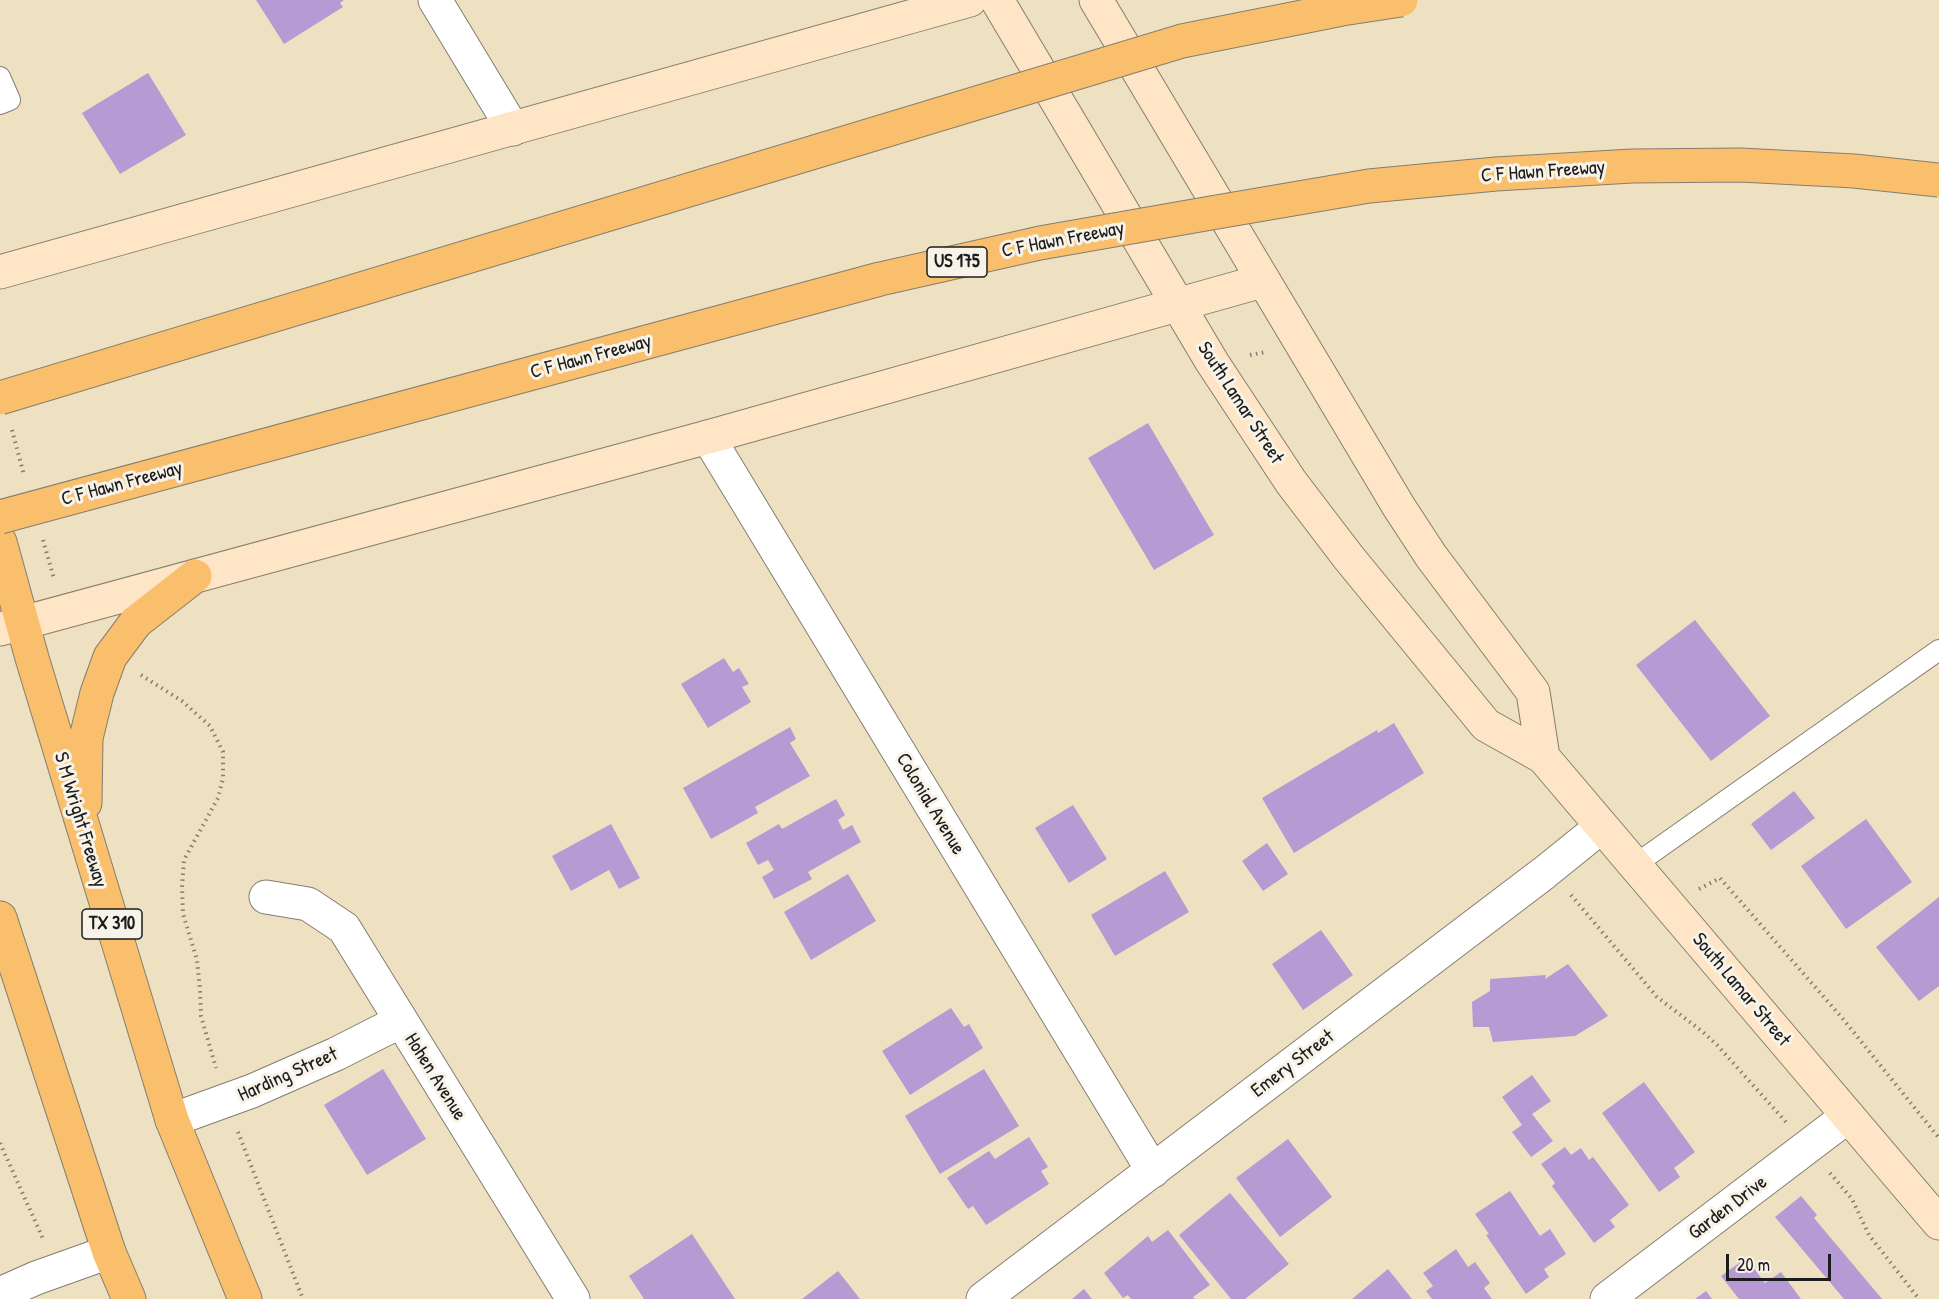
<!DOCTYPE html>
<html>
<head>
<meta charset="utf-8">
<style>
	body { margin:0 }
	#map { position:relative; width:1939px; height:1299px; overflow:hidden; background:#ede1c2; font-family:"Patrick Hand",sans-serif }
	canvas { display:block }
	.scale { position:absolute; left:1726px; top:1254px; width:105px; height:27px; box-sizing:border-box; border:3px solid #1c1c1c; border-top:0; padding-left:8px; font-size:18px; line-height:21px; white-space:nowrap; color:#1c1c1c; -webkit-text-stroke:4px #f7f3e8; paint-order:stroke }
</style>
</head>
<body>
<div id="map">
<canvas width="1939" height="1299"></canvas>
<div class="scale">20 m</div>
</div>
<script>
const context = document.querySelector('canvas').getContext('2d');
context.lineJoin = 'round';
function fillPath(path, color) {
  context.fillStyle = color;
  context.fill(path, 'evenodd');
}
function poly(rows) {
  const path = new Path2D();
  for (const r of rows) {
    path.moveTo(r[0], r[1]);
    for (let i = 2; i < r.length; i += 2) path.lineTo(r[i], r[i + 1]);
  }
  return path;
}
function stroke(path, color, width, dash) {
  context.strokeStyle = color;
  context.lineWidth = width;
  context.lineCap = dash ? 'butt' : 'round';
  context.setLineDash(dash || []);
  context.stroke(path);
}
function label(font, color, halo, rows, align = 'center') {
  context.font = font + ' "Patrick Hand",sans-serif';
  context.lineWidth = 6;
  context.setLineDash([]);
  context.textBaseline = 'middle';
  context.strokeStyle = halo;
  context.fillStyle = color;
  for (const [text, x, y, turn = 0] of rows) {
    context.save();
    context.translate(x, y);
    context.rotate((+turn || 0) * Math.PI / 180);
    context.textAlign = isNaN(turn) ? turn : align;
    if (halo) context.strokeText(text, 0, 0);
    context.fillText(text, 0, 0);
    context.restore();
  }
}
const building = poly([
	[256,0,344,0,340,3,343,7,284,44],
	[148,73,186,135,120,174,82,113],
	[1148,423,1214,535,1154,570,1088,458],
	[1695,620,1770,716,1711,761,1636,665],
	[724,658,733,672,739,668,749,684,742,687,751,702,708,728,681,684],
	[1394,723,1424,773,1294,853,1262,798,1377,730,1378,733],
	[790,727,796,739,790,743,810,776,755,807,758,813,711,839,683,788],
	[1794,791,1815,818,1771,850,1751,824],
	[836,799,845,815,838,820,843,830,852,825,861,842,808,872,812,879,774,899,762,877,774,870,768,860,758,865,746,843,779,824,782,829],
	[1073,805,1107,859,1069,883,1035,828],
	[1866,819,1912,882,1846,929,1801,866],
	[611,824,640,878,619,889,609,870,571,891,552,856],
	[1267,843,1288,874,1263,891,1242,861],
	[1165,871,1189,912,1115,956,1091,915],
	[848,874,876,921,811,960,784,912],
	[1939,897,1939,986,1919,1001,1876,947],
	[1321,930,1353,975,1303,1010,1272,964],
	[1568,964,1608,1016,1575,1036,1493,1042,1489,1027,1473,1027,1472,1002,1490,991,1490,979,1546,975,1545,979],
	[951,1008,964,1027,969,1024,983,1048,910,1095,882,1051],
	[383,1069,426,1139,367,1175,324,1105],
	[984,1069,1019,1126,940,1174,905,1116],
	[1532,1075,1551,1101,1532,1114,1553,1141,1531,1157,1512,1132,1522,1125,1502,1097],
	[1644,1082,1695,1152,1674,1168,1680,1177,1659,1192,1602,1113],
	[1029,1137,1048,1167,1041,1171,1049,1184,986,1225,973,1206,968,1209,947,1178,989,1151,995,1159],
	[1288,1139,1332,1197,1280,1237,1236,1178],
	[1565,1147,1571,1155,1581,1148,1589,1160,1593,1157,1629,1205,1610,1220,1615,1227,1594,1243,1552,1186,1555,1183,1541,1164],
	[1510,1191,1540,1236,1550,1229,1566,1254,1544,1269,1549,1277,1526,1294,1486,1235,1489,1234,1475,1214],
	[1230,1193,1289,1264,1245,1299,1231,1299,1179,1235],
	[1801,1196,1817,1215,1814,1218,1882,1299,1844,1299,1775,1217],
	[1168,1230,1210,1285,1193,1297,1195,1299,1131,1299,1128,1295,1123,1298,1104,1273,1148,1236,1152,1242],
	[692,1234,735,1299,644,1299,629,1276],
	[1456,1249,1468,1267,1475,1262,1490,1283,1484,1288,1492,1299,1432,1299,1426,1291,1433,1286,1423,1273],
	[1746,1258,1765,1283,1781,1272,1801,1299,1739,1299,1721,1276],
	[1388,1269,1412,1299,1352,1299],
	[838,1271,860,1299,802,1299],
	[1084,1289,1092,1299,1072,1299],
	[1706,1291,1712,1299,1695,1299]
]);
const path = poly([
	[1250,355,1266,352],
	[12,430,24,475],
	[43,540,54,579],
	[141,675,182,701,210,726,223,752,223,778,218,798,184,860,182,887,183,914,197,960,200,989,201,1016,216,1068],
	[1699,889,1720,878,1843,1019,1939,1138],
	[1571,895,1657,997,1703,1032,1717,1045,1786,1122],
	[238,1132,303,1299],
	[0,1143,44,1241],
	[1830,1173,1852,1199,1869,1235,1919,1299]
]);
const service = poly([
	[0,77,10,100,0,104],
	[1636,864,1939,650]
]);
const minor = poly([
	[435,0,513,129],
	[708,437,1153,1171],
	[266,897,308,904,344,928,573,1299],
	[172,1120,252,1091,336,1054,401,1021],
	[0,1294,36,1278,109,1252],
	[983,1299,1544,873,1601,827],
	[1607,1299,1848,1116]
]);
const secondary = poly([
	[997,0,1212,362,1291,482,1349,558,1486,725,1543,757,1939,1223],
	[1096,0,1399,507,1431,556,1533,692,1543,757],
	[0,272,970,0],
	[0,629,708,437,1262,281]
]);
const primary = poly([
	[0,542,32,658,172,1120,245,1299],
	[85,803,86,738,97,693,110,657,136,622,195,576],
	[0,918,109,1252,129,1299]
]);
const motorwayBridge = poly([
	[0,398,1182,41,1342,9,1401,0],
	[0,517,880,279,1040,243,1211,213,1369,186,1496,174,1632,166,1741,165,1854,171,1939,180]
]);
const shields = [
	[957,262,60],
	[112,924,60]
];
const shieldNames = [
	["US 175",957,262],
	["TX 310",112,924]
];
const streetNames = [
	["C F Hawn Freeway",1543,172,-4],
	["C F Hawn Freeway",1063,240,-11],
	["C F Hawn Freeway",591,357,-15],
	["South Lamar Street",1240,403,57],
	["C F Hawn Freeway",122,484,-15],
	["Colonial Avenue",930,804,59],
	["S M Wright Freeway",80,820,73],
	["South Lamar Street",1741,990,50],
	["Emery Street",1293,1064,-37],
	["Harding Street",288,1075,-24],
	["Hohen Avenue",435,1077,58],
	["Garden Drive",1728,1208,-37]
];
fillPath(building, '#b59ad3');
stroke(service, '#847e6f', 22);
stroke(minor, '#847e6f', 35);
stroke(secondary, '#847e6f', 35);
stroke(primary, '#847e6f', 35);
stroke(path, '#847e6f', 4, [1.5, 4.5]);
stroke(service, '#fff', 20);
stroke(minor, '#fff', 33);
stroke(secondary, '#fde5c5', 33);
stroke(primary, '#f9bf6d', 33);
stroke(motorwayBridge, '#847e6f', 35, []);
stroke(motorwayBridge, '#f9bf6d', 33);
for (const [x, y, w] of shields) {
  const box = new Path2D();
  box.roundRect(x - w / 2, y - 15, w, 30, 4.5);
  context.fillStyle = '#f7f3e8';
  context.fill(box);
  stroke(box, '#1c1c1c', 1.5);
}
label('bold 18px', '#1c1c1c', null, shieldNames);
label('20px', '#1c1c1c', '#f7f3e8', streetNames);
</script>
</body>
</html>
